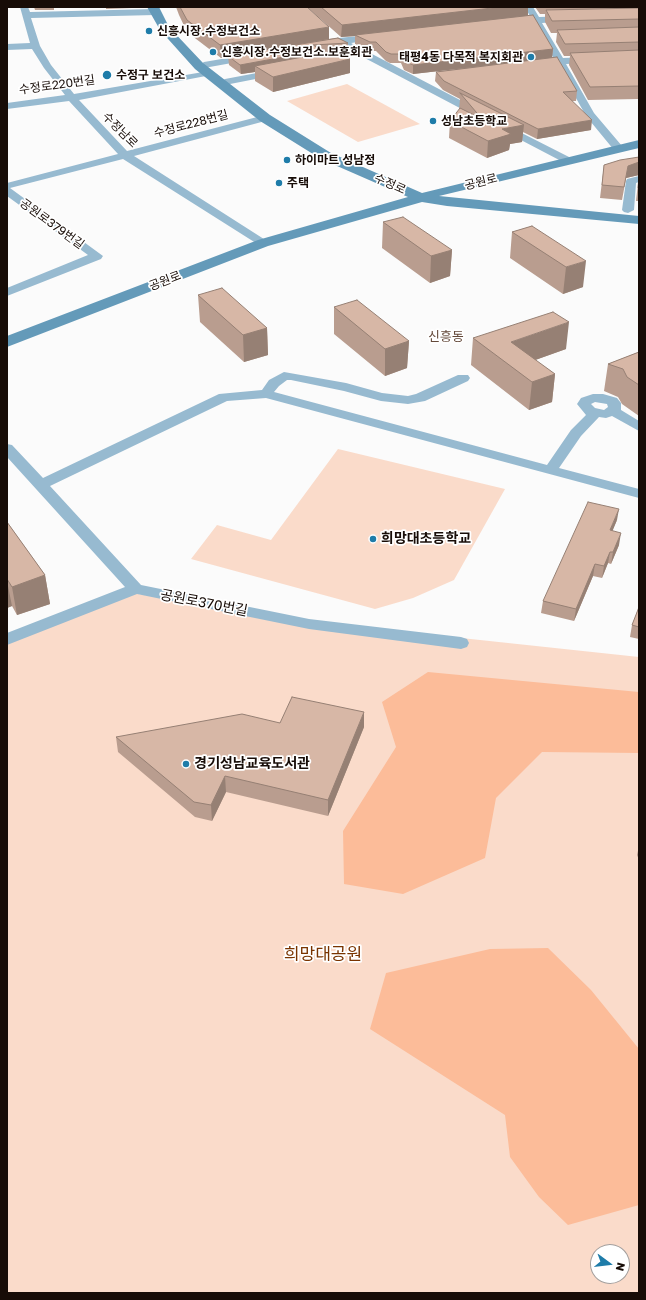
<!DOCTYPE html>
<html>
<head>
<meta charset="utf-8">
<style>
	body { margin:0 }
	#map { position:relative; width:646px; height:1300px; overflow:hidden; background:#fbfbfb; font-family:"Golos Text",sans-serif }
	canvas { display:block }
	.frame { position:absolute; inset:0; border:8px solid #170c07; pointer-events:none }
	.north { position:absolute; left:590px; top:1244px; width:40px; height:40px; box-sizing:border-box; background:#fff; border:1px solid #a29e9c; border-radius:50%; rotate:105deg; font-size:11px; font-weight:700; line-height:16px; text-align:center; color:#170c07 }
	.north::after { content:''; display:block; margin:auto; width:14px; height:18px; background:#1e7ca9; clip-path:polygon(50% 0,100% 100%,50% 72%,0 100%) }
</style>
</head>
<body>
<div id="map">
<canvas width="646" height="1300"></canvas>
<div class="frame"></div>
<div class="north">N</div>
</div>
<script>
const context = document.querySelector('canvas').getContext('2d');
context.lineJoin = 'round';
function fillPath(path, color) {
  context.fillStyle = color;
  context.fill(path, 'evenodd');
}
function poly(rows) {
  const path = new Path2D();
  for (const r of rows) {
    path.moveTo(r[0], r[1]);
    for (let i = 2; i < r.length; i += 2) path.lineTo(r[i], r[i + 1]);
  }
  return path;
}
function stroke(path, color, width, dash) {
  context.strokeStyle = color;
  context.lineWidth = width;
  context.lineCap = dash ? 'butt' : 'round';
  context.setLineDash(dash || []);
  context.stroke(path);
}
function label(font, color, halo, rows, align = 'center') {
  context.font = font + ' "Golos Text","Noto Sans KR",sans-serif';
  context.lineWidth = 3.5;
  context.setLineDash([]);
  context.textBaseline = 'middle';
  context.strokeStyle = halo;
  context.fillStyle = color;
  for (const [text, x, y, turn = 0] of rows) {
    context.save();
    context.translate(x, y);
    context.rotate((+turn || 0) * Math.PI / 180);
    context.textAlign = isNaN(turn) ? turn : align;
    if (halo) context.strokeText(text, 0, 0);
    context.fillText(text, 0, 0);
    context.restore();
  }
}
const green = poly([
	[347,84,420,124,358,142,287,101],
	[338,449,505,489,454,580,413,598,375,609,191,559,217,525,271,540],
	[132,593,321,623,639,657,639,1293,7,1293,7,642],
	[598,1252,622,1252,622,1276,598,1276]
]);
const forest = poly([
	[428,672,639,692,639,753,542,752,496,798,485,858,403,894,344,884,343,831,396,747,382,702],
	[548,948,591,990,639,1049,639,1205,568,1225,539,1197,510,1157,505,1115,370,1029,386,973,490,949]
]);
const minor = poly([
	[20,7,28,7,30,12,155,9,159,12,155,15,31,18,40,46,51,65,74,94,209,71,209,75,206,76,79,100,127,151,261,116,269,116,270,118,269,120,134,156,267,241,269,243,267,245,259,245,123,159,10,188,103,256,101,259,7,296,7,288,88,255,7,196,7,183,118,154,69,101,7,109,7,103,65,95,44,68,32,49,7,50,7,44,30,43,20,7],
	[525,7,533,7,539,17,571,16,572,18,568,21,542,23,563,58,639,55,639,61,566,64,594,113,622,146,623,148,622,150,614,150,586,116,557,64,537,67,532,64,537,61,554,59,534,23,513,25,509,22,513,19,531,18,525,7],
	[377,34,382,37,380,39,351,43,483,112,484,114,483,116,475,116,340,45,320,48,315,45,317,43,339,38,377,34],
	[251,54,256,57,254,59,204,68,199,65,204,62,251,54],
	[278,69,281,70,281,74,225,85,220,82,225,79,278,69],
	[502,123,571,158,572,160,567,163,563,162,498,128,497,126,498,124,502,123],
	[639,176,639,182,636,183,634,210,628,213,624,212,622,210,626,181,627,179,639,176],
	[284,372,346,383,382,393,408,396,416,394,458,375,468,375,470,378,468,381,425,401,408,404,381,401,344,391,291,380,287,380,279,386,274,392,547,465,571,430,586,415,577,404,581,398,593,394,603,394,617,398,621,403,621,410,639,421,639,431,612,416,606,418,599,417,581,436,559,468,639,489,639,498,266,398,227,401,50,486,141,585,309,619,461,637,467,639,469,643,467,647,461,649,309,629,137,594,7,645,7,633,125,587,7,457,7,444,12,445,43,478,219,394,262,390,269,380,284,372],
	[595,402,607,404,608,407,604,410,595,408,591,404,595,402]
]);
const secondary = poly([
	[147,7,159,7,169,27,203,63,270,115,331,153,422,193,639,140,639,148,439,196,639,216,639,224,447,206,422,202,268,246,7,347,7,336,258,240,408,197,321,159,260,121,195,69,160,30,147,7]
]);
const wall = poly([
	[34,7,54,7,54,10,35,10],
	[106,7,132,7,132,8,106,9],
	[176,7,307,7,329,39,338,38,348,43,348,52,338,53,350,59,350,73,273,92,255,81,255,72,241,74,229,65,228,56,221,58,187,32,179,15],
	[307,7,528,7,528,15,553,49,552,57,577,91,576,101,572,101,591,130,537,139,523,132,522,142,510,144,509,150,487,158,449,138,450,121,459,110,460,99,443,90,435,81,436,72,457,69,413,74,404,70,401,63,390,63,386,61,376,51,370,51,355,44,355,36,341,37],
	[535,7,639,7,639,100,638,99,588,100,569,65,570,56,564,56,556,42,557,33,551,33,545,22,545,14,540,14],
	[639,157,639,201,636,201,639,175,626,178,622,200,600,198,604,165],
	[383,222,452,250,450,276,430,283,382,248],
	[532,226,583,287,563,294,510,258,512,232],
	[198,295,267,328,268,355,244,362,200,322],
	[334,307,409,341,407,368,385,376,334,334],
	[473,338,566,349,535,360,555,374,552,402,529,410,471,365],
	[639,352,639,416,622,404,618,397,604,391,608,364],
	[617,520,612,531,619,545,611,564,608,563,602,578,593,576,574,621,541,613,543,601],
	[7,522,45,575,50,604,17,615,12,606,7,608],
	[639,607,639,639,630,637,632,625],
	[280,723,364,727,328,816,226,792,212,821,195,817,118,752,116,737],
	[639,846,639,860,637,855]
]);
const shadedWall = poly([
	[501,7,528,7,528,16,355,35,355,36,341,37,342,25],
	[329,27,329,39,221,58,220,45],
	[553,49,552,58,413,74,413,65],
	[322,50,322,59,255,66,255,72,241,74,240,65],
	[350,59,350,73,273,92,273,77],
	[592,120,591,130,537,139,538,129],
	[524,125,522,142,510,144,509,150,487,158,488,141,502,129],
	[639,162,639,175,626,178,622,200,628,166],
	[452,250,450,276,430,283,431,256],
	[586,261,583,287,563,294,566,267],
	[569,322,566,349,513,368,511,342],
	[267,328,268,355,244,362,243,335],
	[409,341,407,368,385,376,385,349],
	[555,374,552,402,529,410,532,382],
	[619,509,617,520,608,542,610,530],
	[621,533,619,545,611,564,613,552],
	[610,552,608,563,602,578,604,566],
	[595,564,593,576,574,621,576,609],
	[45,575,50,604,17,615,12,587],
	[7,581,12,606,7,608],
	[364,712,364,727,328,816,328,800],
	[225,776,226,792,212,821,211,805]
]);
const building = poly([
	[180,7,307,7,329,27,220,45,187,20,180,7],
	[321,7,501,7,342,25,321,7],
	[639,8,639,19,552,21,546,10,639,8],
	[533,15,553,49,413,65,404,61,402,54,391,54,386,52,376,42,370,42,355,35,533,15],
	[639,27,639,42,565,44,557,30,639,27],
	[338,38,348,43,313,45,322,50,240,65,228,56,338,38],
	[639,50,639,86,590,87,570,53,639,50],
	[334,51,350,59,273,77,255,66,334,51],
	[557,57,577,91,563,92,592,120,538,129,444,81,436,72,557,57],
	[460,93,524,125,502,129,511,134,488,141,450,121,460,108,482,119,460,93],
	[639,157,639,162,628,166,624,187,602,185,604,165,620,160,639,157],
	[639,176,639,188,638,188,639,176],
	[403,217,452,250,431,256,383,222,403,217],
	[532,226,586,261,566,267,512,232,532,226],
	[222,288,267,328,243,335,198,295,222,288],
	[357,300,409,341,385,349,334,307,357,300],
	[553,312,569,322,511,342,555,374,532,382,473,338,553,312],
	[639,352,639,385,627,377,623,369,608,364,639,352],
	[588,502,619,509,610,530,621,533,613,552,610,552,604,566,595,564,576,609,543,601,588,502],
	[7,522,45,575,12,587,7,579,7,522],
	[639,607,639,627,632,625,639,607],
	[292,697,364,712,328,800,225,776,211,805,194,802,116,737,242,714,280,723,292,697]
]);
const markers = [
	[149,31,4,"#1e7ca9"],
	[213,52,4,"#1e7ca9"],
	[531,57,4,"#1e7ca9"],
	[107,75,5,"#1e7ca9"],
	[433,121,4,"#1e7ca9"],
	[287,160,4,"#1e7ca9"],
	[279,183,4,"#1e7ca9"],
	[373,539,4,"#1e7ca9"],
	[186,764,4,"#1e7ca9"]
];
const farPoinames = [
	["신흥시장.수정보건소",157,31],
	["신흥시장.수정보건소.보훈회관",221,52],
	["태평4동 다목적 복지회관",523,57,"right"],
	["수정구 보건소",116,75],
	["성남초등학교",441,121],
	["하이마트 성남정",295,160],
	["주택",287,183]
];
const farStreetnames = [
	["수정로220번길",57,85,-8],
	["수정로228번길",191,124,-15],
	["수정남로",120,130,45],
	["공원로",481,182,-14],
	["수정로",390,184,24],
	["공원로379번길",52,224,36],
	["공원로",165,281,-21]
];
const farQuarternames = [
	["신흥동",446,337]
];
const poiNames = [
	["희망대초등학교",381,539],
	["경기성남교육도서관",194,764]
];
const streetNames = [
	["공원로370번길",204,603,11]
];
const nearParknames = [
	["희망대공원",323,955]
];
fillPath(green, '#fadbca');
fillPath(forest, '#fcbc99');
fillPath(minor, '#97bad0');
fillPath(secondary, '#649ab9');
fillPath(wall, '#b99d8f');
fillPath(shadedWall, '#968074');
fillPath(building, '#d7b7a6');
stroke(building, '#968074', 1);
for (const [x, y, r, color] of markers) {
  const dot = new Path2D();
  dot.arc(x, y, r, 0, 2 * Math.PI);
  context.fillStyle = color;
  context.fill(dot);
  stroke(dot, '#fff', 1.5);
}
label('bold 12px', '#170c07', '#fff', farPoinames, 'left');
label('12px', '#170c07', '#fff', farStreetnames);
label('13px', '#64493a', '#fff', farQuarternames);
label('bold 14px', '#170c07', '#fff', poiNames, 'left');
label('14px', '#170c07', '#fff', streetNames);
label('17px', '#793400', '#fff', nearParknames);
</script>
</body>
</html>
